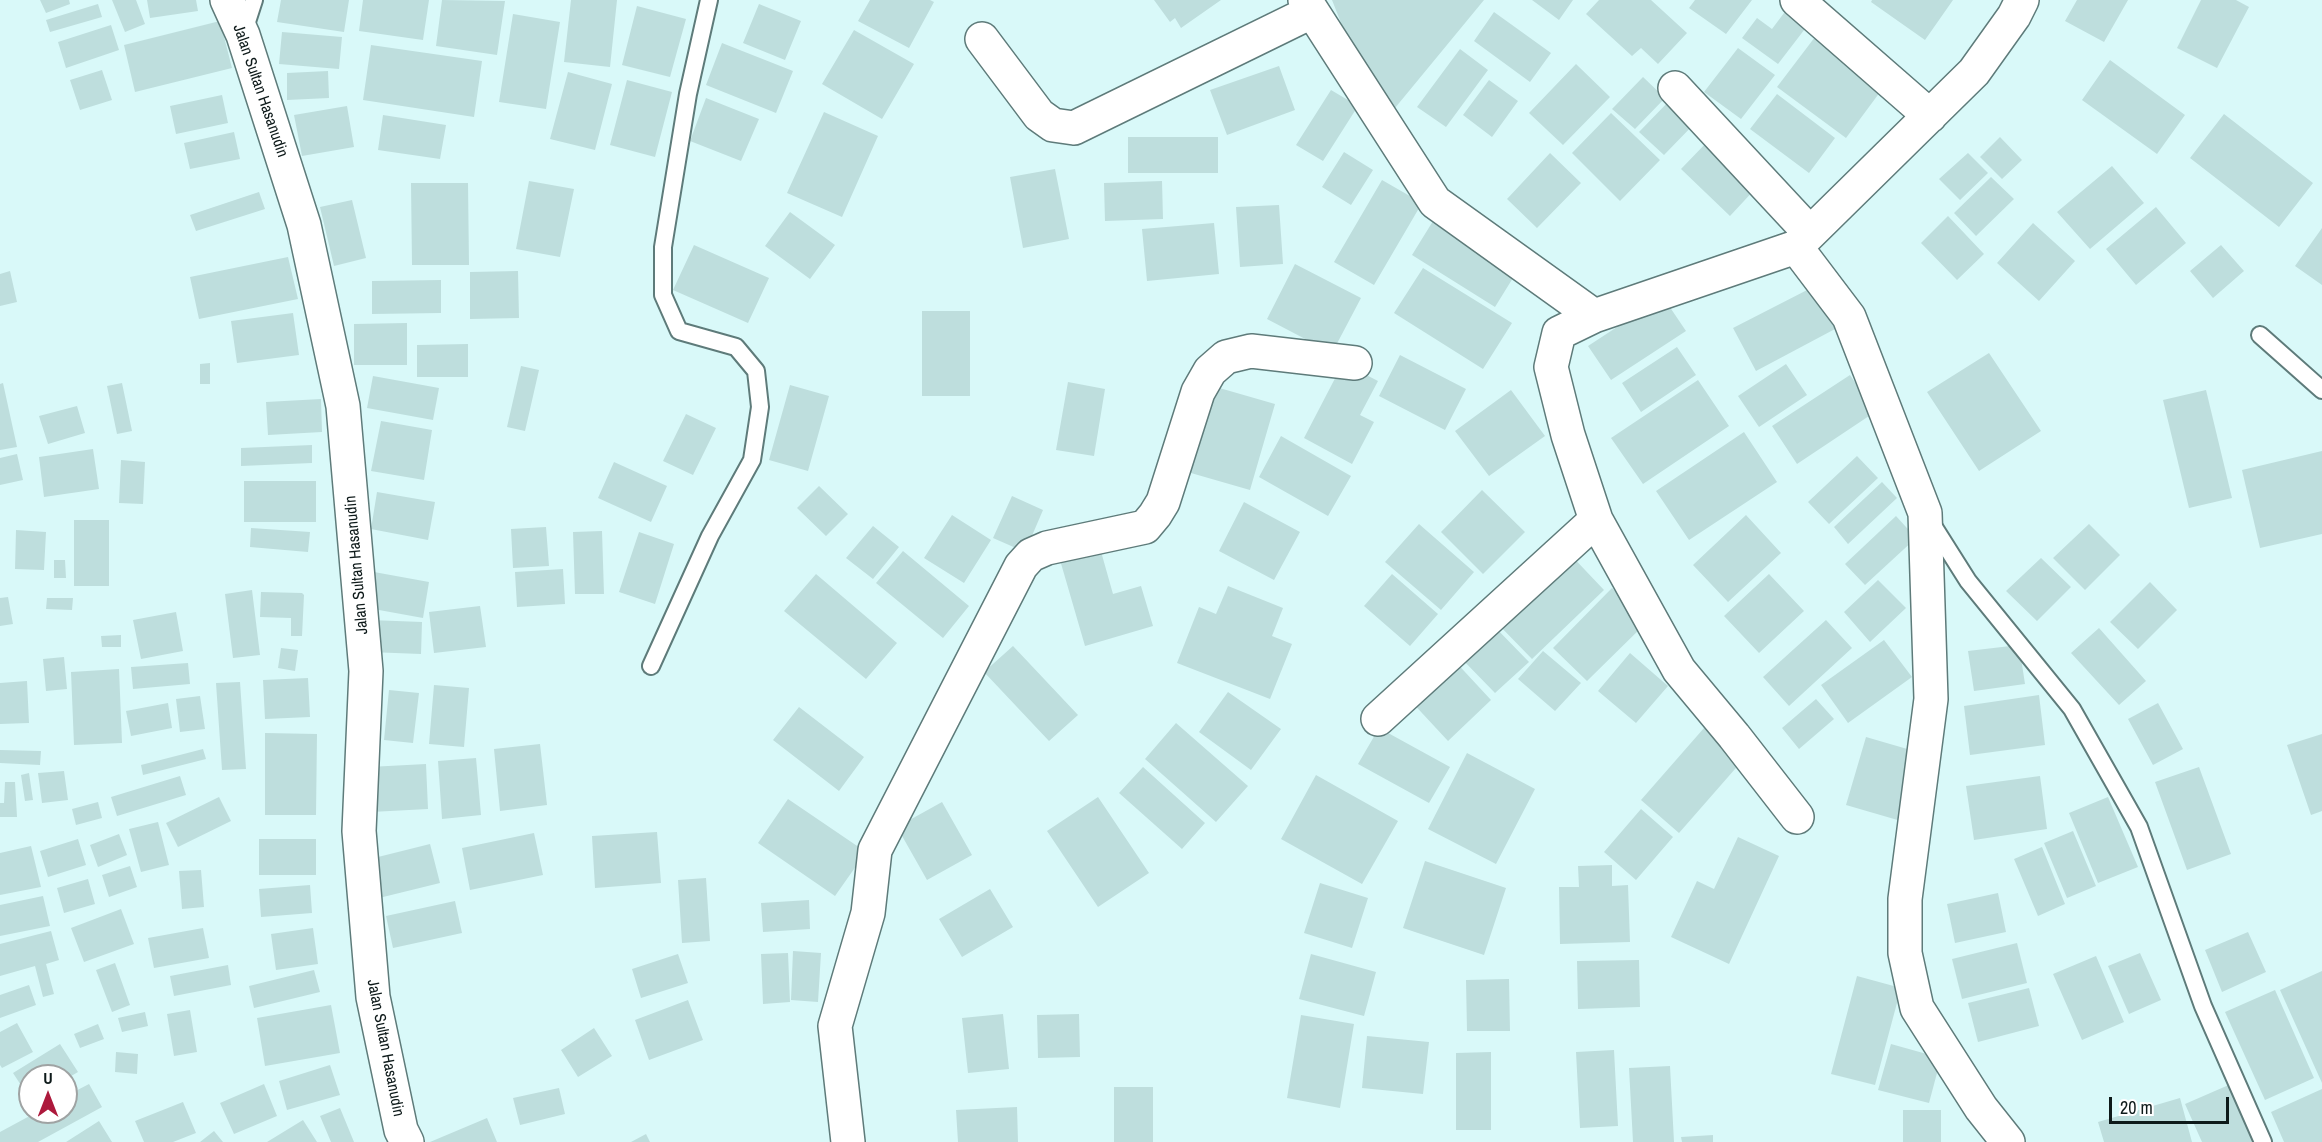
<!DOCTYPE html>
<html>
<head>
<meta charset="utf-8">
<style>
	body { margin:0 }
	#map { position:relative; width:2322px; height:1142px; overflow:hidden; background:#d9f9f9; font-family:"Archivo Narrow",sans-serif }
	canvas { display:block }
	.north { position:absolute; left:18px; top:1064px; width:60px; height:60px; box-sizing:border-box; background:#fff; border:2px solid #9fa3a3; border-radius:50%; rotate:0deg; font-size:16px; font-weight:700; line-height:24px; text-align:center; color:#0e1a1a }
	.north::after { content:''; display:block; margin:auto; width:21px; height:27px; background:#ad193c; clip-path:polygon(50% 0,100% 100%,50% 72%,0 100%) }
	.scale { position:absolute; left:2109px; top:1097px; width:120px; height:27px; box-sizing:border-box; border:3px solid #0e1a1a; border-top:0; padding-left:8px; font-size:18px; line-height:21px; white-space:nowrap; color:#0e1a1a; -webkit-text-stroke:4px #fff; paint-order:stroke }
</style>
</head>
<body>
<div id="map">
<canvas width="2322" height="1142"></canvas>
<div class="north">U</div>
<div class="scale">20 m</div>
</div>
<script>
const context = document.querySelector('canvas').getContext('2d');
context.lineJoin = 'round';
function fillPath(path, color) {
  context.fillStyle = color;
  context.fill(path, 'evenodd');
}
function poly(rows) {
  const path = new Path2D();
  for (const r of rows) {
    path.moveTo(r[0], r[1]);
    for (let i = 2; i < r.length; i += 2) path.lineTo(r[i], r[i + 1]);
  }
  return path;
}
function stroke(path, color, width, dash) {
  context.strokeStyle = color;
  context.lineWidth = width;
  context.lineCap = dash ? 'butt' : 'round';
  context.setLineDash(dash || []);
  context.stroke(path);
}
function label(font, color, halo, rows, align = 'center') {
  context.font = font + ' "Archivo Narrow",sans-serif';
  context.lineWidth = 6;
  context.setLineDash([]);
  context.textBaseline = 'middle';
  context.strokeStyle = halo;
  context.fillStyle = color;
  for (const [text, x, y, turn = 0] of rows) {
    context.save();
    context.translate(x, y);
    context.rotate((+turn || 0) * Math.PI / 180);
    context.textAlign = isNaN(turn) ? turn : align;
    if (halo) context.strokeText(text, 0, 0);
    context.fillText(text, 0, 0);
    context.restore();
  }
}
const building = poly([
	[40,0,69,0,70,4,46,13],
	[112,0,136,0,145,24,125,32],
	[147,0,196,0,198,11,150,18],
	[281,0,349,0,344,32,277,22],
	[363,0,429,0,423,40,359,31],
	[442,0,505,1,497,55,436,46],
	[571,0,617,0,610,67,564,62],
	[870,0,930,0,934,2,909,48,858,21],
	[1154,0,1221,0,1181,28,1175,18,1170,22],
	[1332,0,1484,0,1395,108,1347,38],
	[1532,0,1573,0,1559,20],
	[1599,0,1651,0,1687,33,1658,64,1641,48,1632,56,1586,14],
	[1695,0,1752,0,1726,34,1689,8],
	[1872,0,1953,0,1925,40,1871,2],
	[2077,0,2128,0,2104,42,2065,21],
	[2201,0,2236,0,2249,7,2217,68,2177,48],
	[98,4,102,17,50,32,46,20],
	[759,4,801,21,785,60,743,43],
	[1790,5,1811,21,1778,64,1742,38,1757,18,1772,29],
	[637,6,686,19,670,77,622,65],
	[1494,12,1551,53,1530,82,1474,41],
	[513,14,560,22,546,109,499,102],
	[220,21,232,68,135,92,124,45],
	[111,25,119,50,66,68,58,42],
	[854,30,914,64,882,119,822,84],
	[282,32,342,37,339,69,279,64],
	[1815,37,1883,88,1846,138,1777,87],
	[722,43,793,71,776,113,706,85],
	[371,45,482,61,474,117,363,100],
	[1738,48,1775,75,1741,119,1704,92],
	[1460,49,1488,70,1446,127,1417,107],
	[2110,60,2185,115,2157,154,2082,100],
	[1576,64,1610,97,1563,145,1529,113],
	[1279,66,1295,110,1227,135,1210,90],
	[102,70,112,100,80,110,70,80],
	[328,71,329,98,287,100,287,73],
	[568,72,612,84,595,150,550,139],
	[1643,77,1665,98,1635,129,1612,109],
	[627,80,672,92,655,157,610,145],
	[1489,80,1518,101,1492,137,1463,115],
	[1331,90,1358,106,1323,161,1296,145],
	[1777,94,1835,138,1809,173,1750,129],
	[222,95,228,123,176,134,170,106],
	[706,98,759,119,741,161,690,141],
	[1672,98,1697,121,1664,155,1639,132],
	[347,106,354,147,302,156,294,115],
	[824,112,878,136,842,217,787,193],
	[1611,113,1660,160,1620,201,1572,153],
	[2224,114,2313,183,2279,227,2190,158],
	[383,115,446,125,440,159,378,150],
	[234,132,240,159,190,169,184,143],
	[1128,137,1218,137,1218,173,1128,173],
	[2000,137,2022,160,2002,179,1980,157],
	[1708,141,1757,187,1730,216,1681,169],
	[1344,152,1373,170,1351,205,1322,187],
	[1550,153,1581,183,1537,228,1507,199],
	[1968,153,1988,173,1960,200,1939,179],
	[2112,166,2144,203,2090,249,2057,212],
	[1055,169,1069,239,1023,248,1010,177],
	[1991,177,2014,199,1976,236,1954,213],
	[1382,180,1422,203,1374,285,1334,262],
	[529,181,574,189,560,257,516,249],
	[1162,181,1163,219,1105,221,1104,183],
	[411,183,468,183,469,265,412,265],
	[259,192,265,209,196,231,190,215],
	[352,200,366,258,334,266,320,207],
	[1279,205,1283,264,1240,267,1236,207],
	[2156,207,2186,243,2136,285,2106,249],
	[790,212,835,245,810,279,765,246],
	[1438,213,1521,265,1495,307,1412,255],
	[1948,216,1984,254,1957,280,1921,243],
	[1214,223,1219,274,1147,281,1142,229],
	[2033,223,2075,261,2039,301,1997,263],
	[2322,228,2322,285,2295,266],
	[694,245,769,278,748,323,673,290],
	[2221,245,2244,271,2213,298,2190,271],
	[288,257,298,299,199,319,190,277],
	[1295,264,1361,298,1332,353,1267,319],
	[1423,268,1512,323,1483,369,1394,313],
	[10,271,17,302,0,306,0,274],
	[518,271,519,318,470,319,470,272],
	[441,280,441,313,372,314,372,281],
	[1813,287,1835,329,1756,371,1733,328],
	[1663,297,1686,331,1611,380,1588,346],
	[922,311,970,311,970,396,922,396],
	[293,313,299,355,237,363,231,321],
	[407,323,407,365,354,365,354,324],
	[468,344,468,377,417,377,417,345],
	[1677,347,1696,375,1641,412,1622,383],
	[1989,353,2041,431,1979,471,1927,392],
	[1400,355,1466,389,1445,430,1379,396],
	[210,363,210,384,200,384,200,364],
	[1343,363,1378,381,1360,415,1374,422,1352,464,1304,438],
	[1786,364,1807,395,1759,427,1738,396],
	[521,366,539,370,525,431,507,427],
	[1850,375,1875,412,1797,464,1772,426],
	[373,376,439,388,433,420,367,408],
	[1698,380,1729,426,1643,484,1611,438],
	[1068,382,1105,389,1094,456,1056,450],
	[3,383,17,447,0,450,0,384],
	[122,383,132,431,117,434,107,386],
	[790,385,829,396,808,471,769,460],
	[1209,385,1275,404,1250,490,1184,471],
	[1511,390,1545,436,1489,476,1455,431],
	[2206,390,2232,498,2189,508,2163,400],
	[321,399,322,432,268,435,266,402],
	[77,406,85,433,48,444,39,416],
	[686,414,716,428,693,475,663,461],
	[381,421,432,430,424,480,371,471],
	[1744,432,1777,482,1689,540,1656,491],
	[1281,436,1351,476,1328,516,1259,477],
	[312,445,312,463,241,466,241,448],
	[93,449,99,489,44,497,39,457],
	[2322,451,2322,534,2260,548,2242,470],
	[17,454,23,480,0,485,0,458],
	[1857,456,1878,478,1829,524,1808,502],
	[121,460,145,462,143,504,119,503],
	[614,462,667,486,651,522,598,498],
	[244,481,316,481,316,522,244,522],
	[1882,482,1897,498,1848,544,1834,527],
	[819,486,848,514,826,536,797,508],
	[1482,490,1525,532,1483,574,1441,532],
	[377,492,435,502,428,540,371,529],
	[1012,496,1043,510,1025,552,993,538],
	[1244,502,1300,532,1274,580,1219,551],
	[952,515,991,540,964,583,924,558],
	[1746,515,1781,553,1728,602,1693,565],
	[1896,516,1916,538,1865,585,1845,564],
	[74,520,109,520,109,586,74,586],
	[1419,524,1474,572,1441,610,1385,562],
	[2089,524,2120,555,2085,590,2053,558],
	[873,526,899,547,873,579,846,558],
	[546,527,549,566,513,568,511,529],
	[251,528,310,532,308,552,250,547],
	[16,530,46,532,44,570,15,569],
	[602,531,604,594,575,594,573,532],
	[639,532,674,544,655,604,619,592],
	[1100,548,1113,594,1141,586,1153,626,1085,646,1060,560],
	[903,551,969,606,943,638,876,583],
	[1567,551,1604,590,1532,659,1494,620],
	[2041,558,2071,587,2037,621,2006,591],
	[54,560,65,560,66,578,54,578],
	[563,569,565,604,517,607,515,572],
	[374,572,429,582,423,618,368,608],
	[816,574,897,643,866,679,784,611],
	[1392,574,1438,614,1410,646,1364,606],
	[1769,574,1804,611,1759,653,1724,616],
	[1878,580,1906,608,1870,642,1844,612],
	[2150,582,2177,610,2138,649,2110,622],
	[1228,586,1283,608,1272,636,1292,644,1270,699,1177,663,1199,607,1216,614],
	[1612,588,1647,622,1587,681,1553,648],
	[252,590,260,655,233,658,225,594],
	[261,592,302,593,304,595,302,636,291,636,291,618,260,617],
	[8,597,13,624,0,626,0,598],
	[47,598,73,598,72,610,46,609],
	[480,606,486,647,434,653,429,612],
	[176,612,183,651,141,659,133,620],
	[370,620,422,622,421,654,369,652],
	[1826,620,1852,648,1789,706,1763,677],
	[1492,624,1529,662,1495,693,1459,656],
	[2099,628,2146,681,2119,705,2071,653],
	[121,635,121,647,102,647,101,636],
	[1884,640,1912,677,1848,723,1821,685],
	[2019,645,2025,684,1974,691,1968,651],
	[1013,646,1078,715,1049,741,984,672],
	[281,648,298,650,295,671,278,668],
	[1543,651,1581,683,1555,711,1518,679],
	[1630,653,1668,686,1636,723,1598,691],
	[64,657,67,689,46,691,43,659],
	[1452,658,1491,700,1448,741,1409,699],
	[188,663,190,684,133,689,131,667],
	[119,669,122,743,74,745,71,672],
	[308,678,310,717,265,719,263,680],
	[27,681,29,723,0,724,0,683],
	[240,682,246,769,222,770,216,683],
	[434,685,469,688,464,747,429,744],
	[389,690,419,693,413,743,384,740],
	[1228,692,1281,729,1251,770,1199,732],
	[2039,695,2045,745,1970,755,1964,706],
	[200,696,205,729,180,732,176,699],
	[1816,699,1834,719,1799,749,1782,728],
	[168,703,172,728,131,736,126,711],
	[2158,703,2183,749,2153,765,2128,719],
	[799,707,864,757,839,791,773,740],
	[1176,723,1248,786,1216,822,1145,759],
	[1379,728,1450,767,1429,803,1358,764],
	[1704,728,1742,761,1679,833,1641,800],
	[265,733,317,734,316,815,265,815],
	[2322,734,2322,811,2311,815,2287,745],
	[1866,737,1921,753,1901,821,1846,805],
	[540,744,547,805,500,811,494,749],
	[203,749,206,759,143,775,141,765],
	[0,750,41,751,40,765,0,763],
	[1467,753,1535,789,1496,864,1428,829],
	[476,758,481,815,442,819,438,761],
	[426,764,428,809,371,812,369,767],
	[1143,767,1205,823,1182,849,1119,793],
	[2199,767,2231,854,2187,870,2155,782],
	[64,771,68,800,42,803,38,773],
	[29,773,33,800,25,801,21,775],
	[1316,775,1398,821,1362,884,1281,839],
	[180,776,186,795,117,816,111,797],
	[2040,776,2047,829,1974,840,1966,786],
	[5,782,15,782,17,817,0,817,0,803,4,803],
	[219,797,231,821,178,847,166,823],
	[1098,797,1149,873,1098,907,1047,831],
	[2108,797,2138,867,2098,883,2069,813],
	[788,799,866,852,835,896,758,843],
	[98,802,102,818,76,825,72,809],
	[942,802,972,855,927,880,897,827],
	[1641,809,1673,837,1636,880,1604,852],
	[158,822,169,865,141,872,129,829],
	[2073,831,2096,886,2067,898,2044,843],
	[657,832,661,883,595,888,592,836],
	[534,833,543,875,470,890,462,848],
	[119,834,127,855,98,867,90,845],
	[1738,837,1779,856,1729,964,1671,937,1697,881,1714,889],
	[78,839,86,865,48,877,40,851],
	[259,839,316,839,316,875,259,875],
	[430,844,440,883,379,898,370,859],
	[31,846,41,887,0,895,0,853],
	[2042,847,2065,904,2038,916,2014,859],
	[1425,861,1506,888,1484,955,1403,928],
	[1612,865,1612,886,1628,885,1630,942,1560,944,1559,887,1579,887,1578,866],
	[130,866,137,887,109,897,102,875],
	[201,870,204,907,182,909,179,871],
	[706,878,710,941,682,943,678,880],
	[88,879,95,904,64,913,57,888],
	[1320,883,1368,898,1352,948,1304,933],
	[310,885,312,913,261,917,259,889],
	[990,889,1013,927,962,957,939,919],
	[1998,893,2006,932,1955,943,1947,904],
	[43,896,50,926,0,936,0,905],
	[809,900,810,929,763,932,761,903],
	[455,901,462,933,393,948,386,916],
	[121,909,134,944,84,962,71,928],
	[203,928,209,958,154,968,148,938],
	[313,928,318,964,276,970,271,934],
	[51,931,59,960,46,964,54,994,43,997,35,966,0,976,0,944],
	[2248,932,2266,972,2222,992,2205,950],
	[2017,943,2027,983,1962,999,1952,959],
	[793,951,821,953,818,1002,791,1000],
	[788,953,790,1002,763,1004,761,954],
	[2140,953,2161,1000,2129,1014,2108,966],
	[678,954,688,983,641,998,632,969],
	[1311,954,1376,972,1364,1016,1299,999],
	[2096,956,2124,1022,2082,1040,2053,974],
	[1639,960,1640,1007,1578,1009,1577,961],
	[115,963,130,1005,112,1012,96,970],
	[228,965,231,985,174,996,170,976],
	[314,970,320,992,254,1008,249,986],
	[2322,971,2322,1083,2280,990],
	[1857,976,1901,988,1875,1085,1831,1074],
	[1509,979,1510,1031,1467,1031,1466,980],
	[29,985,36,1005,0,1018,0,995],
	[2029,988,2039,1026,1978,1042,1968,1003],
	[2275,990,2314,1078,2265,1100,2225,1012],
	[688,1000,703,1040,649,1060,635,1020],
	[331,1005,340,1053,265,1066,257,1018],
	[190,1010,197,1052,174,1056,167,1014],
	[145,1012,148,1026,122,1032,118,1018],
	[1003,1014,1009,1069,968,1073,962,1018],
	[1079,1014,1080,1057,1038,1058,1037,1015],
	[1301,1015,1354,1024,1340,1108,1287,1098],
	[17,1023,33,1052,2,1068,0,1065,0,1032],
	[98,1024,104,1039,80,1048,74,1034],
	[594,1028,612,1056,578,1077,561,1050],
	[1367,1036,1429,1042,1423,1094,1362,1088],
	[60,1044,78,1072,66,1079,66,1076,30,1076,30,1099,13,1073],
	[1891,1044,1941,1058,1929,1103,1878,1090],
	[1614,1050,1618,1126,1580,1128,1576,1052],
	[116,1052,138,1054,137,1074,115,1072],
	[1491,1052,1491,1130,1456,1130,1456,1053],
	[330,1065,340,1095,287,1110,279,1081],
	[1670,1066,1674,1142,1633,1142,1629,1068],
	[89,1084,102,1107,38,1142,0,1142,0,1132,37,1112,66,1112,66,1096],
	[264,1084,277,1116,234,1134,220,1103],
	[2231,1084,2257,1142,2202,1142,2185,1104],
	[1114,1087,1153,1087,1153,1142,1114,1142],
	[559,1088,565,1114,520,1125,513,1098],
	[2322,1089,2322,1142,2284,1142,2271,1112],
	[2180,1098,2192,1142,2104,1142,2098,1122],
	[183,1102,196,1133,173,1142,144,1142,135,1121],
	[1017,1107,1018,1142,958,1142,956,1110],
	[340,1108,354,1142,331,1142,320,1116],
	[1903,1110,1941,1110,1941,1142,1903,1142],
	[487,1118,497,1142,430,1142],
	[303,1120,317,1142,267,1142],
	[99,1121,112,1142,66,1142],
	[214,1131,223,1142,200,1142],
	[646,1134,650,1142,631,1142],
	[1713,1135,1713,1142,1682,1142,1681,1137]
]);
const lane = poly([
	[244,31,254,0],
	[2260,335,2322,390],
	[1932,524,1968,581,2072,709,2139,827,2203,1006,2263,1142],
	[651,666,710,536,752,460,760,407,756,371,736,347,679,331,663,295,663,247,688,94,709,0]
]);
const street = poly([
	[227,0,243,35,304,225,343,406,366,671,359,831,373,997,401,1130,407,1142],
	[1305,0,1435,202,1594,316,1796,247,1974,72,2014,16,2022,0],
	[1797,0,1930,116],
	[982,39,1039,115,1053,125,1074,128,1311,12],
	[1675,88,1810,233],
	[1796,247,1849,317,1925,513,1931,699,1905,899,1905,953,1917,1008,1981,1108,2008,1142],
	[1594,316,1559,333,1551,367,1568,435,1596,520,1679,670,1734,736,1797,817],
	[1378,719,1596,520],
	[848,1142,835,1026,868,913,875,850,1021,566,1031,555,1047,548,1145,527,1155,515,1163,502,1198,392,1210,371,1226,357,1251,351,1355,363]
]);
const streetNames = [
	["Jalan Sultan Hasanudin",260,91,71],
	["Jalan Sultan Hasanudin",357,565,-95],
	["Jalan Sultan Hasanudin",385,1048,79]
];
fillPath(building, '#bededd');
stroke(lane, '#5e7b7a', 20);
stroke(street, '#5e7b7a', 36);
stroke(lane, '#fff', 16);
stroke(street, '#fff', 33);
label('16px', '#0e1a1a', '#fff', streetNames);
</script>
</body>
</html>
